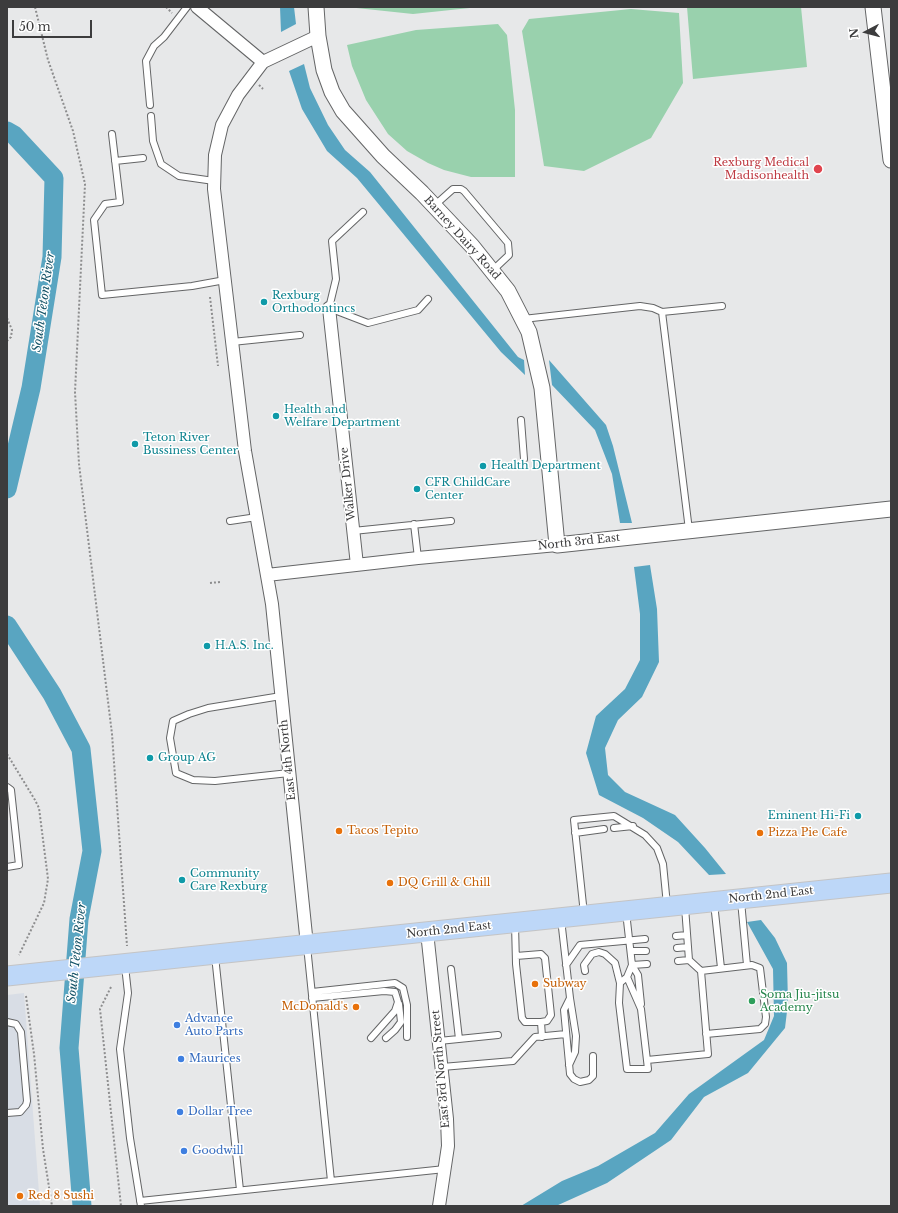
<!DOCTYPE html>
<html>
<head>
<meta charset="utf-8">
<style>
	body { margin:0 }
	#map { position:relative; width:898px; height:1213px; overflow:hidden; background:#e7e8e9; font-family:"Libre Baskerville",serif }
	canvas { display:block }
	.frame { position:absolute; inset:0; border:8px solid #3c3c3d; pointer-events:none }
	.north { position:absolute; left:846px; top:12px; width:40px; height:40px; -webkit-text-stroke:3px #fff; paint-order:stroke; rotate:264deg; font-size:11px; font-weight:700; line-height:16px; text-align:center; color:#3c3c3d }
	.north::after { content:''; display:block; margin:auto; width:14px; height:18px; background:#3c3c3d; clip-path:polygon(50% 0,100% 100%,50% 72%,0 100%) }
	.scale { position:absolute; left:12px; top:20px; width:80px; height:18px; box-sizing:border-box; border:2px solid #3c3c3d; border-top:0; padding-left:5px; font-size:12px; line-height:14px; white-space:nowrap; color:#3c3c3d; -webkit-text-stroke:3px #fff; paint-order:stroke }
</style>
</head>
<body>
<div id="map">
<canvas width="898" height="1213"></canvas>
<div class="frame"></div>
<div class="north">N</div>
<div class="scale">50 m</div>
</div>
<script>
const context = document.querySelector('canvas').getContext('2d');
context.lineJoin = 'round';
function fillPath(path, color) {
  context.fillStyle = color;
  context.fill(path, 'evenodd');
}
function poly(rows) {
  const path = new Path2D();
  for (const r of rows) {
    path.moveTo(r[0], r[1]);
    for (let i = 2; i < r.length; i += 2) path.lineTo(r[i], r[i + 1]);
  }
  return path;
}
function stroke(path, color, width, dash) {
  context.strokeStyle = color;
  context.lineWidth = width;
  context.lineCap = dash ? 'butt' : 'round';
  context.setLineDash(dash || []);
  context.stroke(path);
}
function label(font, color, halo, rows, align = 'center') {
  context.font = font + ' "Libre Baskerville",serif';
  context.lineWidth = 3;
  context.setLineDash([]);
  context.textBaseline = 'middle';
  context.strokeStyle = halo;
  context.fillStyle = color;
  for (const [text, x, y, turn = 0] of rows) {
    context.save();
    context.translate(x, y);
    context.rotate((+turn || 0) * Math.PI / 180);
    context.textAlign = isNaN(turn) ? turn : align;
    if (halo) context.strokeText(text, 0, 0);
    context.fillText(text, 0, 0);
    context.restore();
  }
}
const built = poly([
	[24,993,40,1206,7,1206,7,995]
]);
const green = poly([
	[347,7,479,7,413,14],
	[687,7,801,7,807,67,693,79],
	[631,9,679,13,683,83,651,138,584,171,544,166,522,31,529,19],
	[498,24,507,35,515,110,515,177,471,177,444,170,428,163,407,151,388,134,366,100,352,66,347,45,416,30]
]);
const water = poly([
	[280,7,294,7,296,24,281,32],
	[304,64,310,88,328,125,345,150,370,172,518,357,524,360,525,375,501,352,357,178,327,151,302,109,289,71],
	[549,360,606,425,613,446,632,523,620,523,612,474,595,430,552,385],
	[650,565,657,609,659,662,642,697,618,720,605,748,608,775,625,792,675,815,705,848,726,874,709,875,678,842,643,818,599,795,586,753,596,716,625,689,640,660,640,614,634,567],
	[761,920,775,938,787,963,788,1003,785,1028,748,1073,704,1097,671,1140,607,1183,556,1206,521,1206,562,1181,598,1166,655,1133,689,1094,764,1040,774,1016,773,969,747,922]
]);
const river = poly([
	[7,131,14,135,54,178,52,257,31,388,7,489],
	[7,625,52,694,81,749,92,851,79,919,69,1048,82,1206]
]);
const path = poly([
	[35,7,48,60,73,131,85,184,75,392,79,464,112,734,127,946],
	[166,7,172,13],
	[259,85,263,89],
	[210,297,218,366],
	[7,318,12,330,11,337,7,341],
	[210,583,220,582],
	[7,754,35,800,39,808,48,879,44,903,19,955],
	[111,987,100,1009,121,1206],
	[26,996,34,1054,43,1149,52,1206]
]);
const service = poly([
	[150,105,146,61,154,46,164,37,187,7],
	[151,116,153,141,161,164,179,176,214,181],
	[112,134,120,202,105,204,94,220,102,295,192,286,225,280],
	[115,161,143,158],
	[435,205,453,189,461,189,464,191,508,243,509,255,492,271],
	[363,212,332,241,336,279,329,308,368,323,418,310,428,299],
	[662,312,722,306],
	[523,319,640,306,653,308,662,312,689,530],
	[232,342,300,335],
	[521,420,524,459],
	[230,521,257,517],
	[414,524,418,558],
	[353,531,451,521],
	[281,696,208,708,189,714,173,721,170,738,176,773,193,780,215,781,289,773],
	[7,787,11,790,19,865,7,867],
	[614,828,633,826],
	[575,833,604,829],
	[741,901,747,965],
	[714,903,721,968],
	[626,912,632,965,627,977,620,983,619,1003,627,1069,648,1069,641,1009,627,977],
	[584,914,574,820,614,816,645,835,657,848,663,864,667,905],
	[561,919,570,998,564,1010,570,1074,574,1079,580,1082,589,1080,593,1076,593,1056],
	[515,924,516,964,522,1018,525,1022,541,1022,542,1037],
	[676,936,687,935],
	[307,946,331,1181],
	[677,948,688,947],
	[631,951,646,951],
	[215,956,240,1190],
	[516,956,541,954,545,958,551,1015,547,1021,541,1022],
	[678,961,689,960],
	[566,965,580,945,645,939],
	[125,966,128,993,120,1049,130,1138,141,1206],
	[451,969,459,1039],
	[585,971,584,965,592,954,599,952,605,954,615,963,620,983],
	[701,971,752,965,760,968,766,1017,765,1024,760,1029,706,1034],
	[312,992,395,983,403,988,407,1005,407,1037],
	[312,998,384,991,395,992,398,1002,395,1011,371,1038],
	[641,1004,638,975,632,965,647,964],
	[7,1022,16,1024,21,1032,27,1101,26,1105,20,1112,7,1113],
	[386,1038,395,1030,401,1022,399,1004],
	[439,1041,498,1035],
	[647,1060,708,1054,701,971,689,960,685,907],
	[569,1065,575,1052,576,1036,570,998],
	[442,1067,513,1061,535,1037,566,1034],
	[140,1201,445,1169]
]);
const minor = poly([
	[197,7,263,62],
	[329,308,357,565],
	[267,575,418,558,557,545],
	[427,932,447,1119,448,1146,439,1206],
	[307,945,272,604,245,451,214,189,215,155,222,125,238,95,263,62,318,36]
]);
const tertiary = poly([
	[316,7,318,36,324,70,332,92,343,111,383,156,422,193,472,246,508,291,529,332,542,388,557,545,891,509],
	[873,7,891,160]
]);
const primary = poly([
	[7,976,891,883]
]);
const markers = [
	[818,169,5,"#e0444e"],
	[264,302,4,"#0f9aa8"],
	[276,416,4,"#0f9aa8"],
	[135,444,4,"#0f9aa8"],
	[483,466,4,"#0f9aa8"],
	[417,489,4,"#0f9aa8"],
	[207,646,4,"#0f9aa8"],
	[150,758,4,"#0f9aa8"],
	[858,816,4,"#0f9aa8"],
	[339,831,4,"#e8710a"],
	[760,833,4,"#e8710a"],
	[182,880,4,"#0f9aa8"],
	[390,883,4,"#e8710a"],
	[535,984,4,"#e8710a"],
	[752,1001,4,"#2e9e5b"],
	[356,1007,4,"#e8710a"],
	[177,1025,4,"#3f7fe0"],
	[181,1059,4,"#3f7fe0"],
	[180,1112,4,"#3f7fe0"],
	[184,1151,4,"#3f7fe0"],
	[20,1196,4,"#e8710a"]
];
const healthNames = [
	["Rexburg Medical",809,163],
	["Madisonhealth",809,176]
];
const streetNames = [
	["Barney Dairy Road",462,238,48],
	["Walker Drive",348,484,-96],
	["North 3rd East",579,542,-6],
	["East 4th North",288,760,-96],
	["North 2nd East",771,895,-6],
	["North 2nd East",449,930,-6],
	["East 3rd North Street",441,1069,-95]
];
const cultureNames = [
	["Rexburg",272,296],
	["Orthodontincs",272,309],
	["Health and",284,410],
	["Welfare Department",284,423],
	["Teton River",143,438],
	["Bussiness Center",143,451],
	["Health Department",491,466],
	["CFR ChildCare",425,483],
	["Center",425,496],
	["H.A.S. Inc.",215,646],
	["Group AG",158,758],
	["Eminent Hi-Fi",850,816,"right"],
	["Community",190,874],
	["Care Rexburg",190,887]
];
const foodNames = [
	["Tacos Tepito",347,831],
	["Pizza Pie Cafe",768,833],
	["DQ Grill & Chill",398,883],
	["Subway",543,984],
	["McDonald's",348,1007,"right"],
	["Red 8 Sushi",28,1196]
];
const leisureNames = [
	["Soma Jiu-jitsu",760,995],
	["Academy",760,1008]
];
const shopNames = [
	["Advance",185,1019],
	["Auto Parts",185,1032],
	["Maurices",189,1059],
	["Dollar Tree",188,1112],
	["Goodwill",192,1151]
];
const waterNames = [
	["South Teton River",44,302,-82],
	["South Teton River",77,953,-84]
];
fillPath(built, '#d8dde5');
fillPath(green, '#99d1ad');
fillPath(water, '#59a5c1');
stroke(river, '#59a5c1', 19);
stroke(service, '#646566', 8);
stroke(minor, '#646566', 14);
stroke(tertiary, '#646566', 17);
stroke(primary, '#c4c4c5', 21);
stroke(path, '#8d8d8e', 2, [2, 2]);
stroke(service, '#fff', 6);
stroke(minor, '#fff', 12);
stroke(tertiary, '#fff', 15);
stroke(primary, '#bdd7f8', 19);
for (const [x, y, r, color] of markers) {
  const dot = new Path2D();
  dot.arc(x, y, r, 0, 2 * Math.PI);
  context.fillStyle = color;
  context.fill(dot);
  stroke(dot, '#fff', 1.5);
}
label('11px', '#be3a42', '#fff', healthNames, 'right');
label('11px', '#3c3c3d', '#fff', streetNames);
label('11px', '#0d838f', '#fff', cultureNames, 'left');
label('11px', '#c56008', '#fff', foodNames, 'left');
label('11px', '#27864d', '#fff', leisureNames, 'left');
label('11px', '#366cbe', '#fff', shopNames, 'left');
label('italic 12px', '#145367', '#fff', waterNames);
</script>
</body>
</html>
